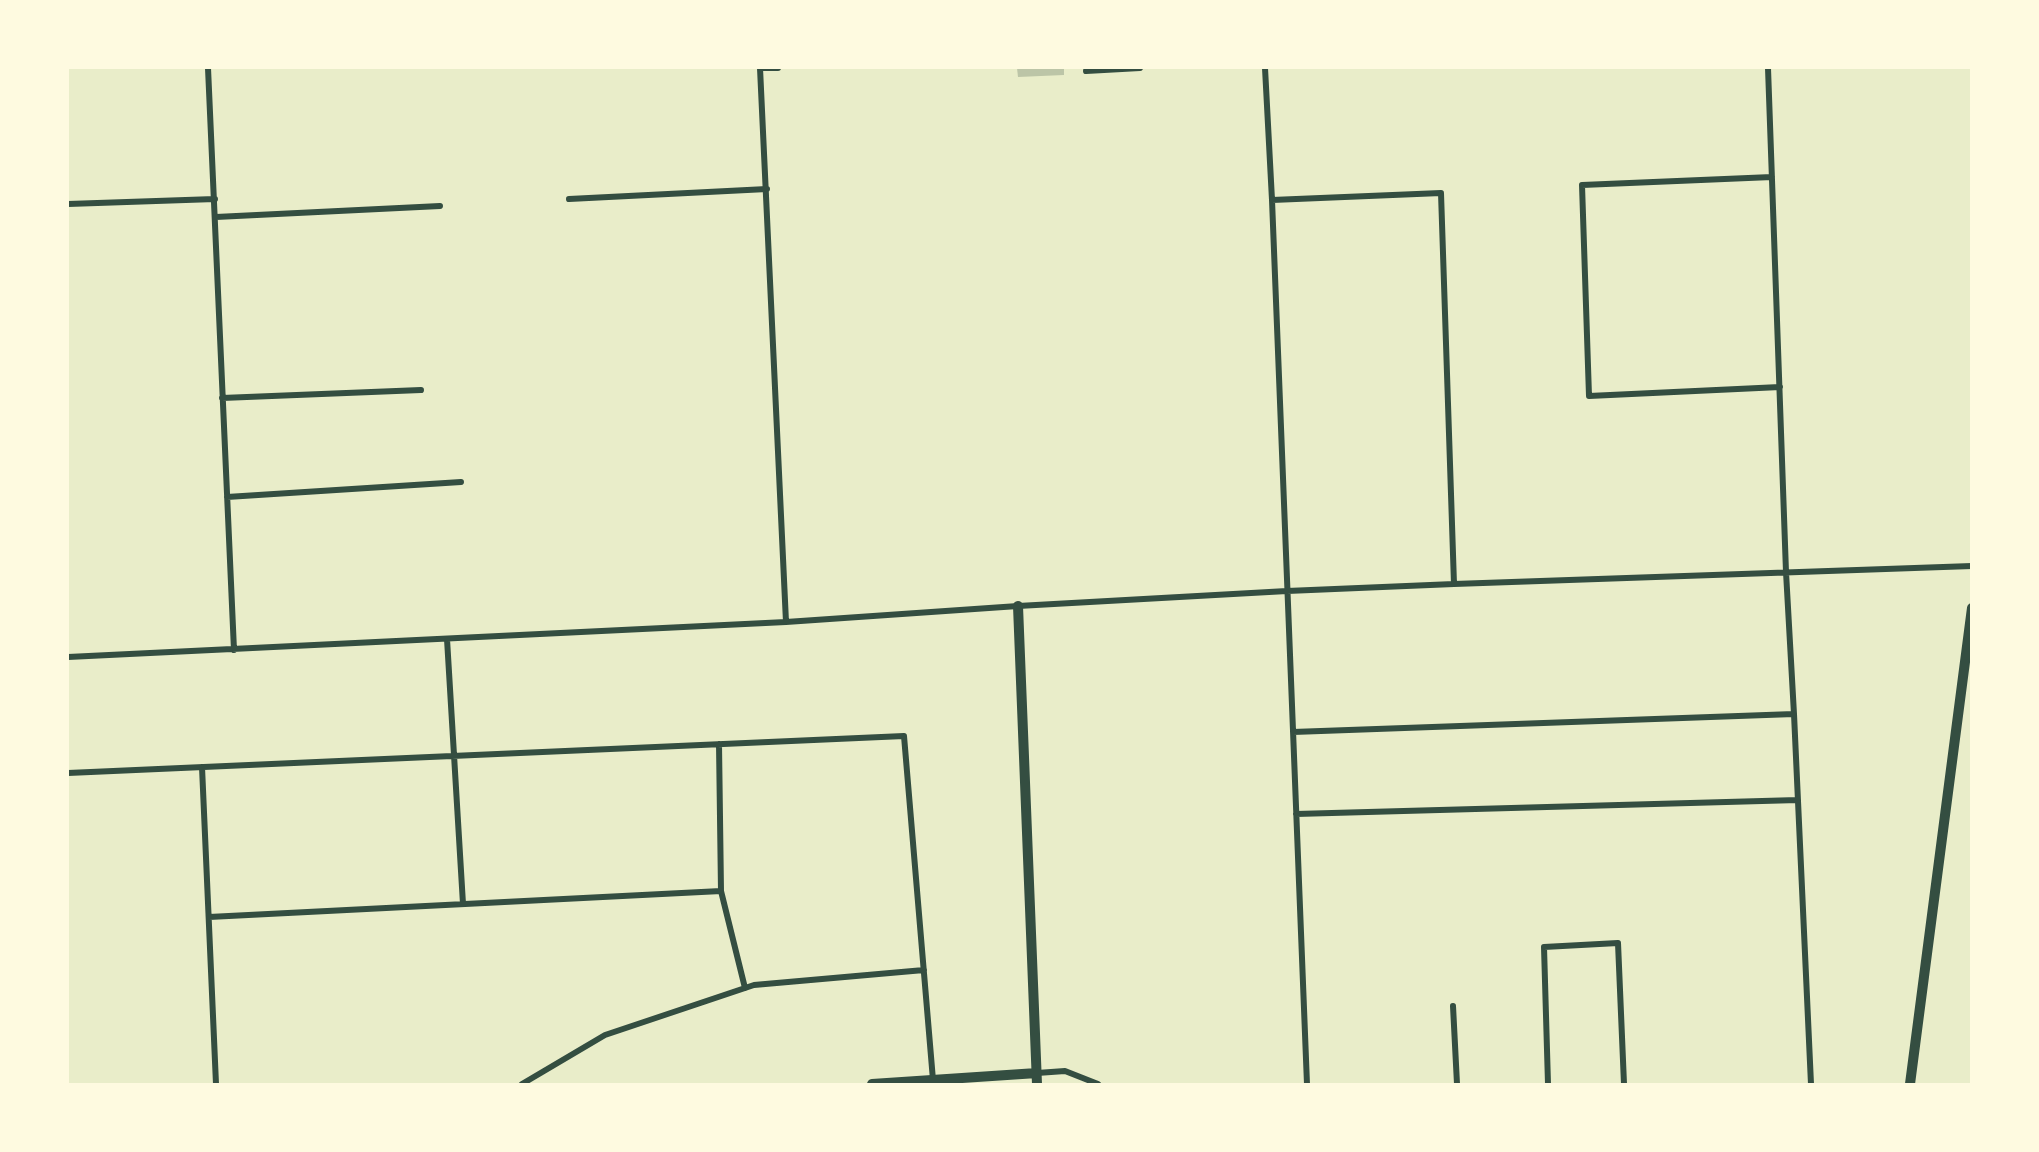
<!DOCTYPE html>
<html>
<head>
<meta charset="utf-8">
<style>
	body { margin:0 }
	#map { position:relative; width:2039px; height:1152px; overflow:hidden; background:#e9edc9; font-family:"PT Sans Narrow",sans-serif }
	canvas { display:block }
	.frame { position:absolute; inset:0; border:69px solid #fefae0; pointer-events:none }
</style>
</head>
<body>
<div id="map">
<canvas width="2039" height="1152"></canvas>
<div class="frame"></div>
</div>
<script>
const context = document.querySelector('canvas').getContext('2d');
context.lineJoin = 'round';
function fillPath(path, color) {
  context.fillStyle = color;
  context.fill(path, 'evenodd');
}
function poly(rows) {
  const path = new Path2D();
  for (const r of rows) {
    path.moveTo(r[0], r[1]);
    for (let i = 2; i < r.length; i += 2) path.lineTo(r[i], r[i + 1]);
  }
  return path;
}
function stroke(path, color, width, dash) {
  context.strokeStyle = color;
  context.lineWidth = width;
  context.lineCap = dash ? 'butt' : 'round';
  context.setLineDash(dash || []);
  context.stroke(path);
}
const building = poly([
	[1017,68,1064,68,1064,75,1018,77]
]);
const minor = poly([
	[208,68,234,650],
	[760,68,786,622],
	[760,68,778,68],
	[1265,68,1272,200,1307,1084],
	[1768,68,1786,572,1794,714,1811,1084],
	[1086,71,1140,68],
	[1772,177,1582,185,1589,396,1780,387],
	[569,199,767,189],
	[1272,200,1441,193,1454,584],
	[68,204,215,199],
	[216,217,440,206],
	[222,398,421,390],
	[227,497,461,482],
	[447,639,463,904],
	[68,657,786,622,1018,606,1287,591,1454,584,1972,566],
	[1293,732,1794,714],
	[202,767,216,1084],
	[68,773,904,736,933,1080],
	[1296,814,1798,800],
	[721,891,745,988],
	[209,917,721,891,719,744],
	[1453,1006,1457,1084],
	[1037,1073,1065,1071,1098,1084],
	[522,1084,605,1035,754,985,924,970],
	[1548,1084,1544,947,1618,943,1624,1084]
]);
const tertiary = poly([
	[1018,606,1037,1084],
	[872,1084,1037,1073],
	[1910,1084,1972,608]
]);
fillPath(building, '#bcc5a7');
stroke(minor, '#344e41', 6);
stroke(tertiary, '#344e41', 10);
</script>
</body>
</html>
